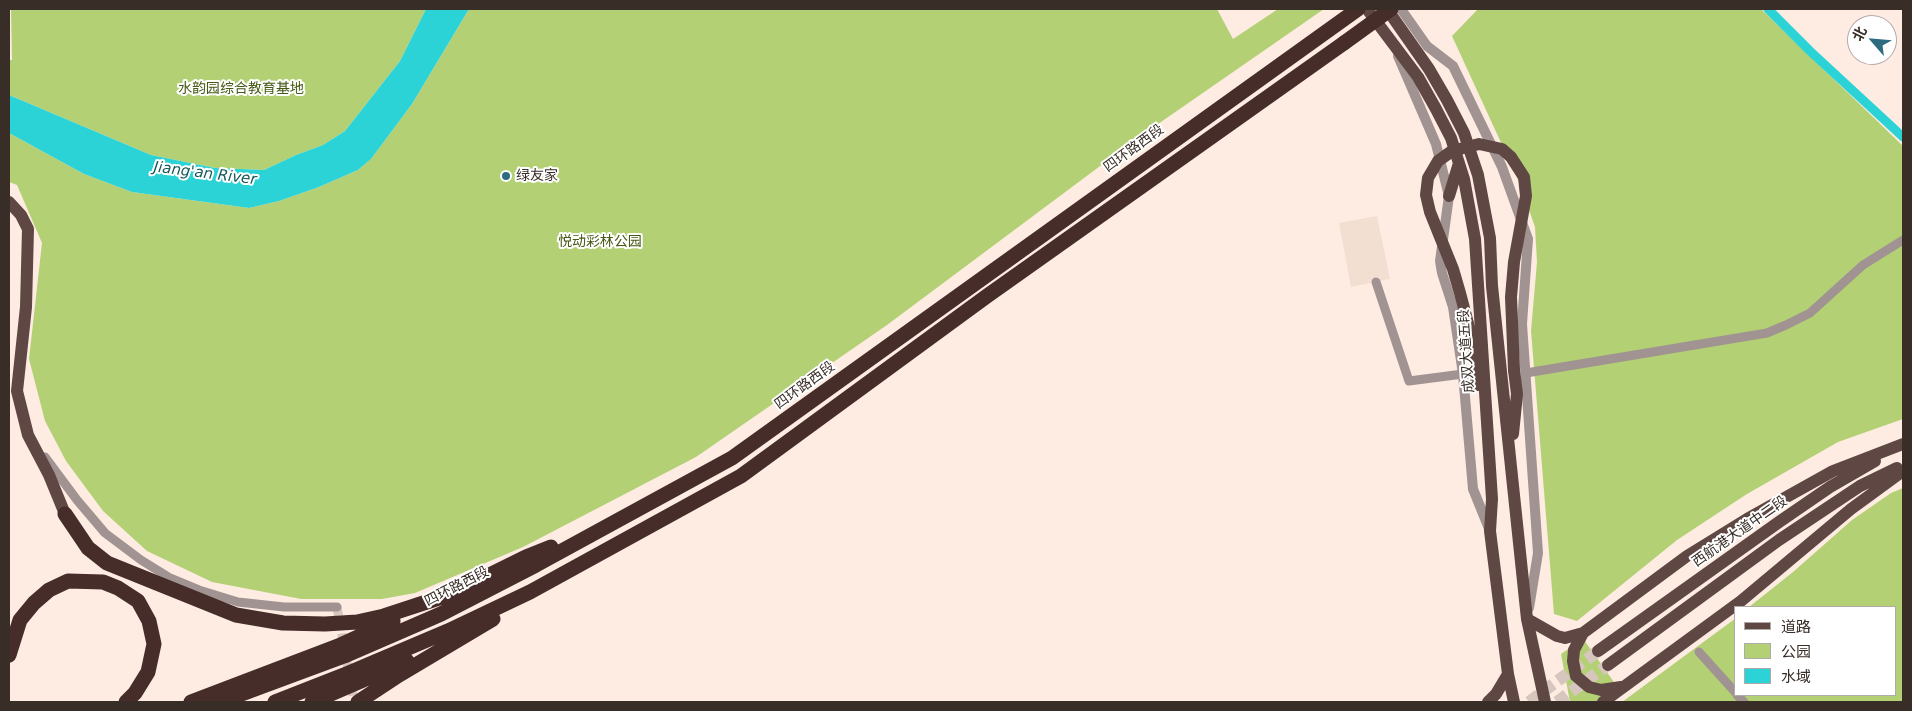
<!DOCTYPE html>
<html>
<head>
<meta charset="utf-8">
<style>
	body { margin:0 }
	#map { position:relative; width:1912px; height:711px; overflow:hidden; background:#feece3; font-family:"DejaVu Sans","Noto Sans SC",sans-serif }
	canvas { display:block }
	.frame { position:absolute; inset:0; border:10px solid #382d27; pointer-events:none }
	.legend { position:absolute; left:1734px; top:606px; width:162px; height:90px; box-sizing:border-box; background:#fff; border:1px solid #afaba9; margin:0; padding:6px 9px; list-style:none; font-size:15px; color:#382d27 }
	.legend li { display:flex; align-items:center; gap:10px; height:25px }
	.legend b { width:25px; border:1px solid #afaba9 }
	.north { position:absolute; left:1847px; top:15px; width:50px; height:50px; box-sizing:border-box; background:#fff; border:1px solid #afaba9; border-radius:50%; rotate:297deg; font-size:14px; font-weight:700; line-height:20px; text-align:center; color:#382d27 }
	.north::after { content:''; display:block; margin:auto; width:18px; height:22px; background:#2c6b80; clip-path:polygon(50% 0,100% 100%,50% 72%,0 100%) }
</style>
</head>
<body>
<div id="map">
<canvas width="1912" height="711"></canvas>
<div class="frame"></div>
<ul class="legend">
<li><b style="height:6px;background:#5f4744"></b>道路</li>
<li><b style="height:14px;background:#b3d174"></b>公园</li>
<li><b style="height:14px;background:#2cd3d6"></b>水域</li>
</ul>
<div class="north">北</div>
</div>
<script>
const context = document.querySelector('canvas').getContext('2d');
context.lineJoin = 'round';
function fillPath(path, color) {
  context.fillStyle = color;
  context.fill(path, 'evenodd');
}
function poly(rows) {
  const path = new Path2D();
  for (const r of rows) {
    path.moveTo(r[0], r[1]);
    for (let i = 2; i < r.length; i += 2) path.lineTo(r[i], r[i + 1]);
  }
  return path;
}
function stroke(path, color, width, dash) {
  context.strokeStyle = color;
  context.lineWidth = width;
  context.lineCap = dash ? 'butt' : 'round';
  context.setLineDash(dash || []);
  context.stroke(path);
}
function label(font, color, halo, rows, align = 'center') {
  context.font = font + ' "DejaVu Sans","Noto Sans SC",sans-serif';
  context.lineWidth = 4;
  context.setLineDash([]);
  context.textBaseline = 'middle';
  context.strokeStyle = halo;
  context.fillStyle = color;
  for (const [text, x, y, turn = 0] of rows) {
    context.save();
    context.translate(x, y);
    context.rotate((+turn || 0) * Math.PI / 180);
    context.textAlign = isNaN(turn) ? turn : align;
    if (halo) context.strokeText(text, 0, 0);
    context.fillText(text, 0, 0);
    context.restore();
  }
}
const built = poly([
	[1377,216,1390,279,1351,287,1339,223]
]);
const green = poly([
	[11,9,426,9,400,61,345,131,323,145,296,155,264,170,215,168,151,155,9,95,9,60,12,60],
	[469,9,1217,9,1233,39,1278,9,1324,9,1135,140,887,325,696,457,523,547,415,593,382,599,301,599,212,582,147,551,103,511,66,461,45,421,29,359,42,243,17,185,9,182,9,133,84,174,132,192,249,208,279,201,319,187,358,170,371,159,412,104],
	[1478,9,1761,9,1903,146,1903,419,1838,442,1747,494,1677,540,1577,621,1554,614,1531,331,1537,262,1535,227,1520,184,1452,36],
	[1903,488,1903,702,1622,702,1736,618,1736,695,1896,695,1896,607,1749,607,1793,572,1852,520,1891,493],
	[1584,640,1616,685,1595,685,1580,675,1576,659],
	[1571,647,1574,676,1611,694,1599,702,1570,702,1561,654]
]);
const water = poly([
	[426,9,469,9,412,104,371,159,358,170,319,187,279,201,249,208,132,192,84,174,9,133,9,95,151,155,215,168,264,170,296,155,323,145,345,131,400,61]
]);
const canal = poly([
	[1768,9,1810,51,1903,137]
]);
const minorTunnel = poly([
	[337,607,354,702]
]);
const primaryTunnel = poly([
	[1529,702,1598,651],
	[1557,702,1608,665]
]);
const minor = poly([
	[1376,282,1409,381,1463,374],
	[1526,373,1767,333,1786,325,1810,313,1863,265,1903,240],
	[45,457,77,500,105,533,141,560,170,578,199,590,238,602,284,607,337,607],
	[1699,652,1736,693],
	[1737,695,1744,702]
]);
const tertiary = poly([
	[1401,9,1427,46,1453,66,1502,167,1528,239,1522,324,1538,553,1529,608],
	[1398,56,1436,144,1449,196,1440,261,1442,273,1453,307,1463,374,1473,489,1490,531]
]);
const primary = poly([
	[1367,9,1418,77,1436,109,1451,138,1464,179,1475,239,1492,499,1490,531,1508,674,1514,702],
	[1387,9,1429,69,1447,100,1464,133,1478,175,1490,238,1492,286,1527,619,1545,702],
	[1449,196,1459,163],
	[9,202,21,215,28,229,26,307,17,391,28,435,49,475,65,514],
	[1513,434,1517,394,1514,370],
	[1527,619,1557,636,1565,638,1583,633,1687,556,1747,519,1833,471,1903,444],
	[1583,633,1574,650,1573,661,1576,676,1589,687,1601,690,1621,687],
	[1598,651,1779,522,1830,487,1875,461],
	[1608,665,1779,540,1860,486,1897,468],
	[1488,702,1496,694,1508,674],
	[1603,702,1741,601,1851,509,1903,471]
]);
const motorway = poly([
	[65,514,88,548,107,563,236,615,283,623,325,624,357,622,384,616,451,594,526,557,551,547],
	[9,655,20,620,34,603,49,590,68,581,103,582,118,588,138,601,149,621,154,644,148,672,135,693,126,702],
	[191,702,338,646,393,621],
	[220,702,344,656,441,614,536,565,732,458,1358,9],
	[275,702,349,673,448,631,530,592,741,476,987,296,1344,43],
	[312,702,407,661],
	[358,702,399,675,493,619]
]);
const primaryBridge = poly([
	[1478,385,1474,346,1460,293,1453,269,1430,212,1426,195,1428,178,1438,161,1452,151,1479,144,1502,149,1511,157,1524,177,1526,196,1514,262,1511,297,1514,370]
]);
const motorwayBridge = poly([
	[1344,43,1391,9]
]);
const markers = [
	[506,176,5,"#2c6b80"]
];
const parkNames = [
	["水韵园综合教育基地",241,89],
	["悦动彩林公园",600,242]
];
const streetNames = [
	["四环路西段",1134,149,-36],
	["成双大道五段",1467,351,-94],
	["四环路西段",805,386,-36],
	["西航港大道中二段",1740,532,-35],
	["四环路西段",457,587,-27]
];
const poiNames = [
	["绿友家",516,176]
];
const waterNames = [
	["Jiang'an River",205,174,7]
];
fillPath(built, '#f3ded2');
fillPath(green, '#b3d174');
fillPath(water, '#2cd3d6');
stroke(canal, '#2cd3d6', 9);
stroke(minorTunnel, '#d6c6bd', 9, [9, 4.5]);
stroke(primaryTunnel, '#d6c6bd', 12, [12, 6]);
stroke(minor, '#a19391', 9);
stroke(tertiary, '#a19391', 10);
stroke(primary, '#5f4744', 12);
stroke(motorway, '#472d2a', 15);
stroke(primaryBridge, '#5f4744', 12);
stroke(motorwayBridge, '#472d2a', 15);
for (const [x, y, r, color] of markers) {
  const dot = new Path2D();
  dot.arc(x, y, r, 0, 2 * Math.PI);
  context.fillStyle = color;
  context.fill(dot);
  stroke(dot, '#fff', 2);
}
label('14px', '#465915', '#fff', parkNames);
label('14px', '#382d27', '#fff', streetNames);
label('14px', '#382d27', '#fff', poiNames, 'left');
label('italic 15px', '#175859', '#fff', waterNames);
</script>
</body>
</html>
